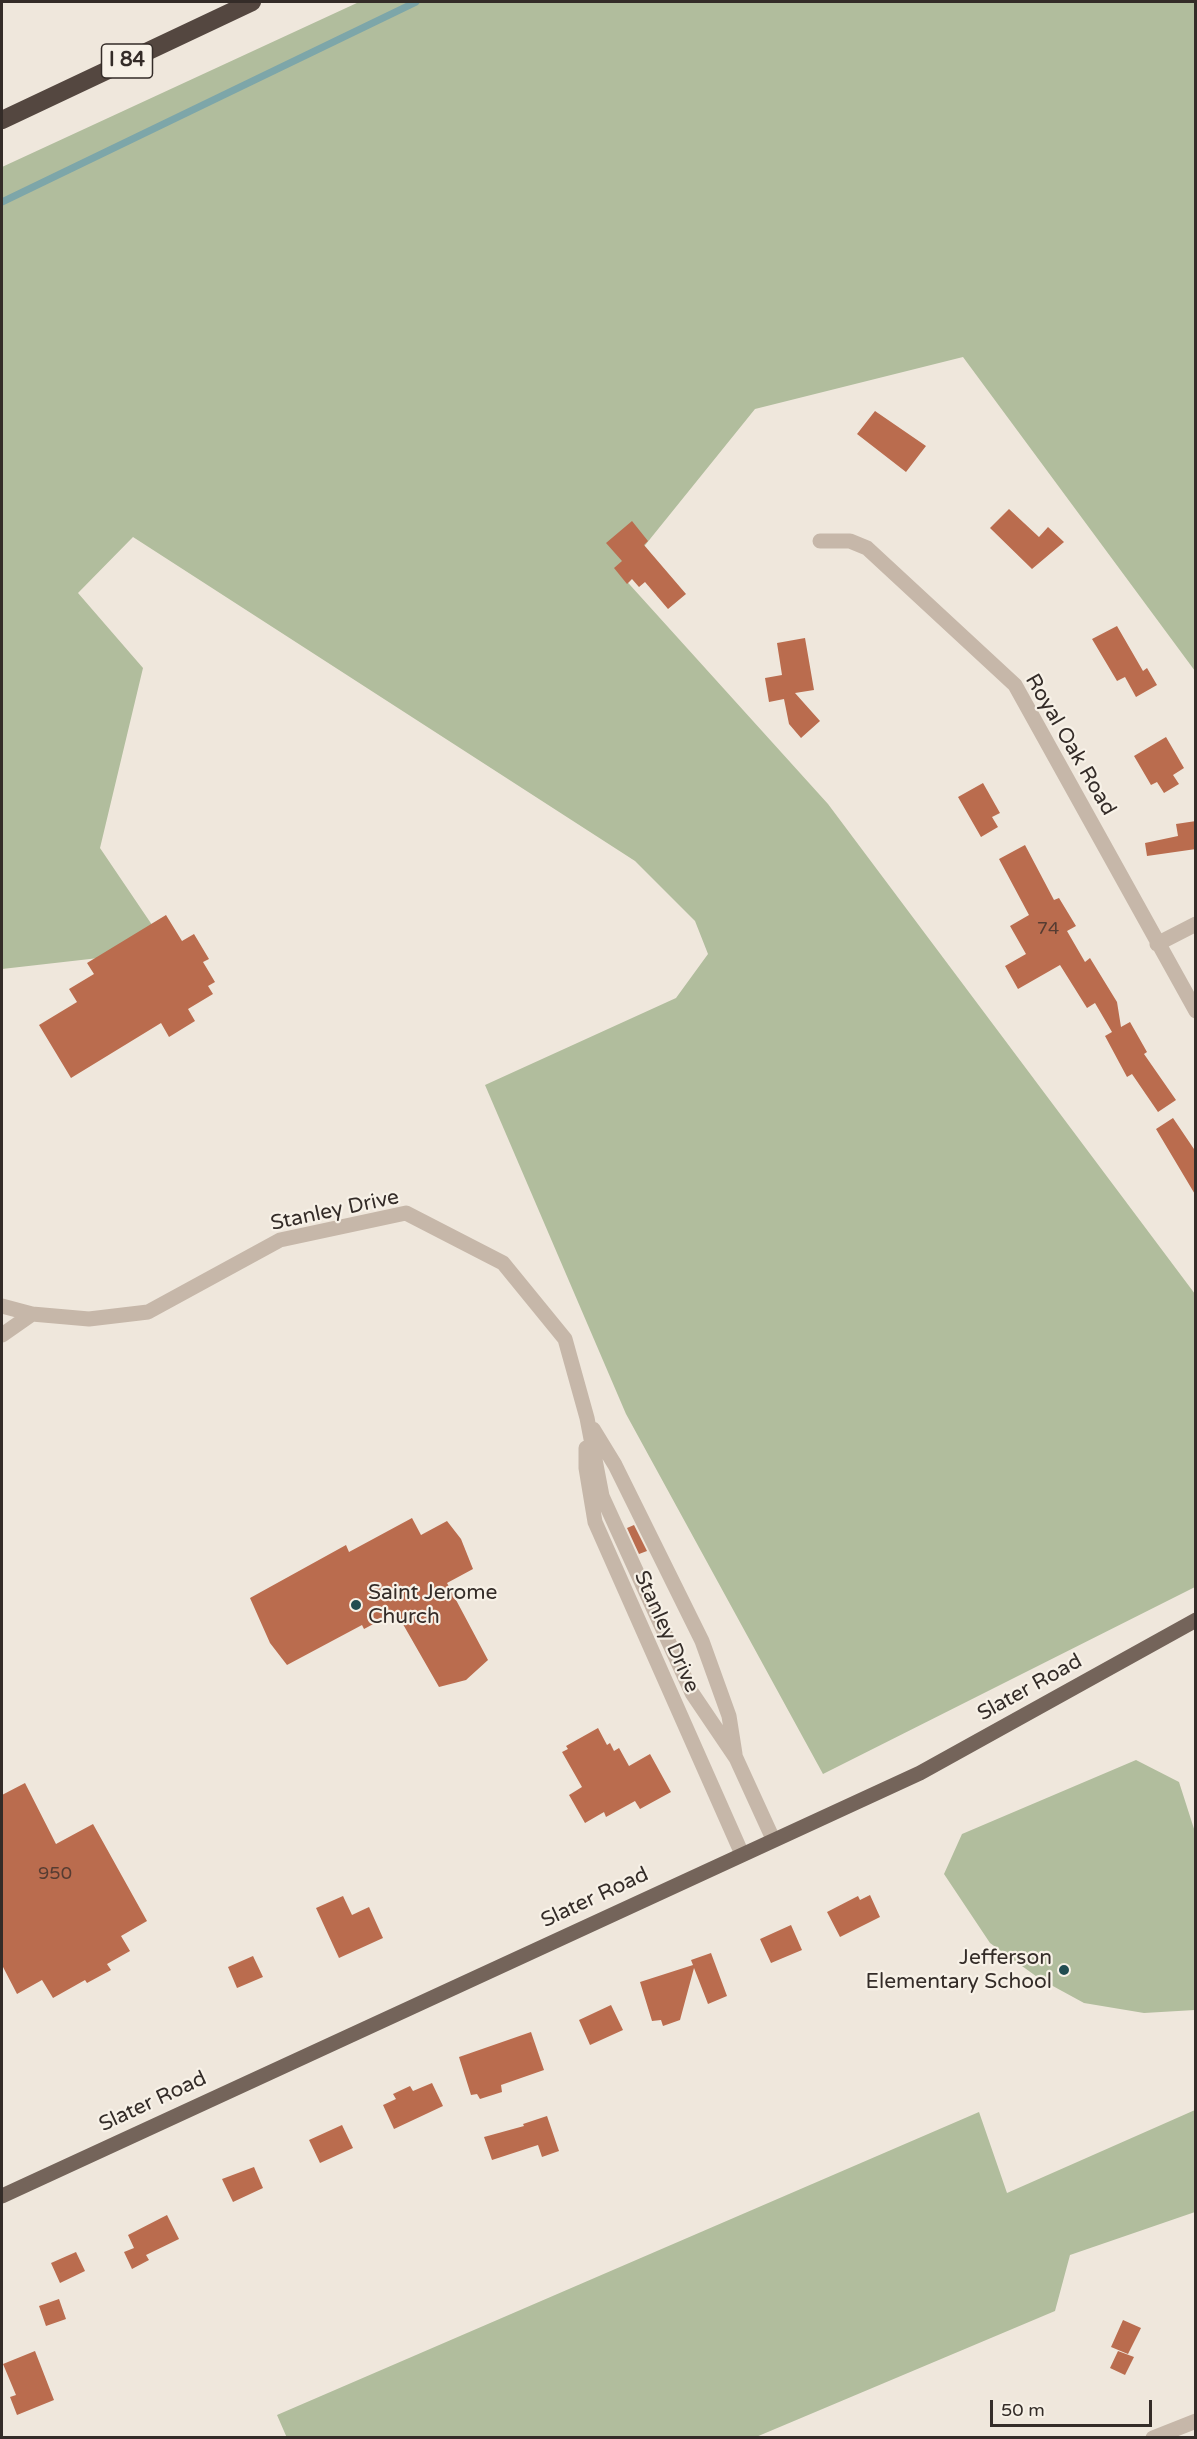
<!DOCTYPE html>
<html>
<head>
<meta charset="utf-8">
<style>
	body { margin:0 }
	#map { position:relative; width:1197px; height:2439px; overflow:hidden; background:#efe7dc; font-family:"Varela Round",sans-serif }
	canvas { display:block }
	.frame { position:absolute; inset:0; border:3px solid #342c28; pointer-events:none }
	.scale { position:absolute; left:990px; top:2400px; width:162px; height:27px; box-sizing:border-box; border:3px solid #342c28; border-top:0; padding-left:8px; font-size:18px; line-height:21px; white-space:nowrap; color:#342c28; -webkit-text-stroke:4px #f7f1e7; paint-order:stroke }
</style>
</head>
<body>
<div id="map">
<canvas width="1197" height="2439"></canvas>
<div class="frame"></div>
<div class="scale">50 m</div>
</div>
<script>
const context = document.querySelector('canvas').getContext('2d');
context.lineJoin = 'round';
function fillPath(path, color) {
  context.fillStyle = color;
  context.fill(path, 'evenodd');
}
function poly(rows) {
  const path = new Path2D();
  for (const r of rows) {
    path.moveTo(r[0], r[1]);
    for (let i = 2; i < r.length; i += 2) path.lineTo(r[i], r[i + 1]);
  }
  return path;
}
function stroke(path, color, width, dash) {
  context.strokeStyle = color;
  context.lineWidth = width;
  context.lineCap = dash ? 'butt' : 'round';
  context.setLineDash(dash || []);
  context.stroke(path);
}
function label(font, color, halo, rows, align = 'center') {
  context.font = font + ' "Varela Round",sans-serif';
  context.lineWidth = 4.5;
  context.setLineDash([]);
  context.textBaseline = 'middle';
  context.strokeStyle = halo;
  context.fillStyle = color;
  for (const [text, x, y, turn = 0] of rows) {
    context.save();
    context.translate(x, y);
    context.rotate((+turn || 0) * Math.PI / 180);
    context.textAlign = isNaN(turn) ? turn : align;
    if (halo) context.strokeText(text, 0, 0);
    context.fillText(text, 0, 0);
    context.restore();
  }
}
const green = poly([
	[359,2,1195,2,1195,671,963,357,755,409,621,575,828,804,1195,1294,1195,1587,823,1774,626,1414,485,1085,676,998,708,954,695,921,635,861,133,537,78,593,143,668,100,848,169,950,2,969,2,167],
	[1136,1760,1179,1782,1195,1832,1195,2010,1144,2013,1084,2003,1040,1979,990,1943,944,1874,962,1834],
	[1195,2110,1195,2212,1070,2255,1055,2311,756,2437,287,2438,277,2415,979,2112,1007,2193]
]);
const stream = poly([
	[2,202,416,2]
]);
const building = poly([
	[875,411,926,446,906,472,857,434],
	[1009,509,1039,537,1048,527,1064,542,1032,569,990,528],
	[632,521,648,541,644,545,686,594,668,609,645,582,639,587,632,579,627,584,614,568,622,561,606,543],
	[1117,626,1143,671,1147,668,1157,685,1136,697,1125,677,1117,681,1092,639],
	[805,638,814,690,795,693,820,721,801,738,789,724,784,699,769,702,765,678,782,675,777,643],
	[1166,737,1184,768,1173,775,1179,784,1164,793,1157,782,1151,785,1134,756],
	[983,783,1000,813,992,817,998,827,981,837,958,797],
	[1196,821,1196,849,1147,856,1145,843,1178,836,1176,824],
	[1025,845,1054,900,1059,898,1076,926,1067,931,1085,962,1090,958,1117,1002,1121,1027,1130,1022,1147,1052,1144,1054,1176,1100,1158,1112,1132,1074,1127,1077,1105,1036,1112,1032,1095,1003,1087,1008,1060,965,1018,989,1005,966,1026,954,1010,926,1029,915,999,859],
	[166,915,182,941,194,934,209,959,203,962,215,982,208,986,213,994,188,1009,195,1021,169,1037,161,1023,71,1078,39,1025,77,1002,69,989,94,974,87,963],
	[1173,1118,1196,1152,1196,1196,1156,1129],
	[412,1518,421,1535,447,1521,461,1539,473,1569,447,1583,488,1660,466,1680,439,1687,396,1612,364,1629,362,1625,287,1665,270,1643,250,1598,346,1545,349,1552],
	[634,1525,647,1551,639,1554,627,1528],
	[598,1728,607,1745,610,1743,614,1751,619,1748,629,1766,650,1754,671,1792,640,1809,635,1801,606,1817,604,1812,585,1823,569,1795,582,1787,562,1752,568,1749,566,1746],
	[25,1783,56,1844,93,1824,147,1921,121,1936,130,1951,107,1964,111,1970,87,1983,85,1980,53,1998,42,1980,17,1994,2,1965,2,1795],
	[870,1895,880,1917,840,1937,827,1912,858,1896,860,1900],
	[343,1896,352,1915,369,1907,383,1938,339,1958,316,1908],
	[791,1925,802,1950,771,1963,760,1939],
	[711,1953,727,1996,708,2004,694,1968,680,2020,663,2026,661,2020,652,2021,640,1982,693,1965,691,1960],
	[253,1956,263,1977,237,1988,228,1967],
	[611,2005,623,2030,590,2045,579,2020],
	[531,2032,544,2070,501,2085,502,2092,480,2099,477,2094,471,2095,459,2057],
	[432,2083,443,2106,394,2129,383,2105,396,2099,393,2094,410,2086,413,2091],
	[547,2116,559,2151,542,2157,538,2145,492,2160,484,2137,524,2126,523,2124],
	[342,2125,353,2148,320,2163,309,2140],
	[254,2167,263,2188,233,2202,222,2179],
	[167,2215,179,2239,146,2255,149,2260,132,2269,124,2252,134,2248,128,2235],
	[76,2252,85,2271,60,2283,51,2263],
	[59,2299,66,2319,46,2326,39,2306],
	[1123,2320,1141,2328,1128,2354,1111,2347],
	[35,2351,54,2400,17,2415,10,2397,16,2395,3,2364],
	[1118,2351,1134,2357,1125,2375,1110,2368]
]);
const minor = poly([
	[820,541,850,541,867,548,1015,685,1196,1011],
	[1157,944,1196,924],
	[2,1306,32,1314,89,1319,148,1312,280,1240,406,1213,503,1263,565,1339,587,1418,602,1496,692,1693,736,1758,773,1839],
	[2,1335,32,1314],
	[593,1429,615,1465,702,1641,729,1716,735,1754],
	[586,1448,586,1468,595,1522,742,1854],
	[1153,2438,1196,2421]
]);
const major = poly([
	[2,2196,920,1773,1196,1620]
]);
const highway = poly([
	[2,120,252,2]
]);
const markers = [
	[356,1605,6,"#214c51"],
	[1064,1970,6,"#214c51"]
];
const numberNames = [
	["74",1048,929],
	["950",55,1874]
];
const shields = [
	[127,61,51]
];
const shieldNames = [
	["I 84",127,61]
];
const streetNames = [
	["Royal Oak Road",1070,745,60],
	["Stanley Drive",335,1211,-12],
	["Stanley Drive",666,1632,66],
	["Slater Road",1030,1688,-29],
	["Slater Road",595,1898,-25],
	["Slater Road",153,2102,-25]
];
const poiNames = [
	["Saint Jerome",368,1593],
	["Church",368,1617],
	["Jefferson",1052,1958,"right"],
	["Elementary School",1052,1982,"right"]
];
fillPath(green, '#b1bd9d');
stroke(stream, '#7da6a9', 7);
fillPath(building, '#ba6c4e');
stroke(minor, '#c6b7a9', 15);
stroke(major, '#74645a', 15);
stroke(highway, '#544740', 18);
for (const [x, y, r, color] of markers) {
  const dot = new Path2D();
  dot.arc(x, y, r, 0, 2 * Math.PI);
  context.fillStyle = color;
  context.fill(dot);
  stroke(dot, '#f7f1e7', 2);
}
label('18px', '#563c32', null, numberNames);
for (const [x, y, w] of shields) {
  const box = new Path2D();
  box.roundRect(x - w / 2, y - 17, w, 34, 4.5);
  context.fillStyle = '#f7f1e7';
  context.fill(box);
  stroke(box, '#342c28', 1.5);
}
label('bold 20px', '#342c28', null, shieldNames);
label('21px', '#342c28', '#f7f1e7', streetNames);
label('21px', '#342c28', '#f7f1e7', poiNames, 'left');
</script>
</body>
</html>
